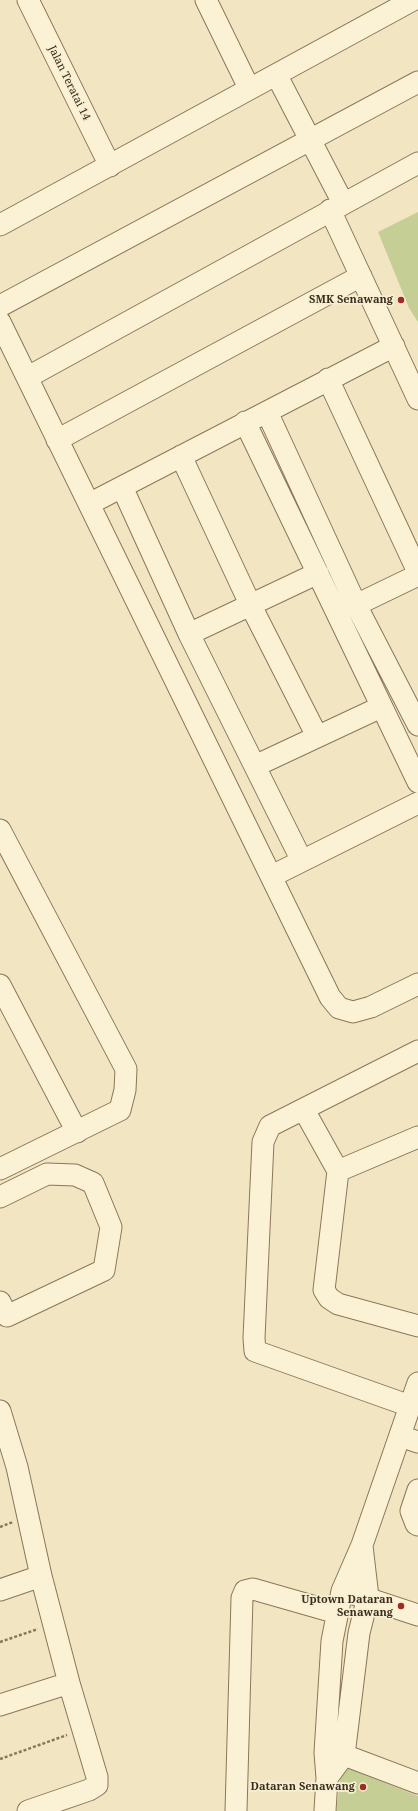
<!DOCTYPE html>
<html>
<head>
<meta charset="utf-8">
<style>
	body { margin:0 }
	canvas { display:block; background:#f1e5c2 }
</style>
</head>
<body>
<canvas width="418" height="1811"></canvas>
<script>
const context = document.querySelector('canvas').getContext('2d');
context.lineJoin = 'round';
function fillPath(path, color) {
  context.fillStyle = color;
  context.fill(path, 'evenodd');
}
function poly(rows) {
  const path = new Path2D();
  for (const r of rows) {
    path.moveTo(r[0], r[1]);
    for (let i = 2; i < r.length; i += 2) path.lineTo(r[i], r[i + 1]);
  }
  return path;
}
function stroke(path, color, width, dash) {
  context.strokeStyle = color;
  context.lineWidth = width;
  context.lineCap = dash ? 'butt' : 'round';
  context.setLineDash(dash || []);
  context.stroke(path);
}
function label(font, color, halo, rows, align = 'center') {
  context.font = font + ' "Noto Serif",serif';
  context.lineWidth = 3.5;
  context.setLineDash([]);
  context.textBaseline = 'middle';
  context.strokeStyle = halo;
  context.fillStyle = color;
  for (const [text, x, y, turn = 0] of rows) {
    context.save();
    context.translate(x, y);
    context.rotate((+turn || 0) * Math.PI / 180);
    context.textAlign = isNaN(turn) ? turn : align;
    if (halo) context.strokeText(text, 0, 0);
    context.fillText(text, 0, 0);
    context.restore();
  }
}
const green = poly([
	[418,212,418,322,409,308,378,232],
	[342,1766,418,1796,418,1811,336,1811]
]);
const path = poly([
	[0,1527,13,1522],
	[0,1642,38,1629],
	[0,1759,67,1735]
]);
const minor = poly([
	[28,0,110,166],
	[206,0,249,88],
	[277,76,343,203],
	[330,210,418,399],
	[0,225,413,0],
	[0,306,418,82],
	[0,322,330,997,339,1008,353,1012,371,1007,418,984],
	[28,377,418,163],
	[328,379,418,572],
	[267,412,356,605,418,725],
	[245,422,418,782],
	[57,440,361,276],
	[181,456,251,606,317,736],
	[122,487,189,634,302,861],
	[89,504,394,346],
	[356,605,418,575],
	[189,634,318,573],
	[255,766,381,707],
	[0,830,126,1069,125,1090,120,1110,0,1169],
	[272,876,418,803],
	[0,985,77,1132],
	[304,1110,338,1171,324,1290,329,1298,338,1304,418,1326],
	[338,1171,418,1137],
	[0,1197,47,1174,75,1175,93,1183,111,1227,104,1270,7,1316,0,1302],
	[410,1406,255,1351,254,1338,263,1142,270,1126,418,1051],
	[0,1411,17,1467,41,1576,69,1683,97,1777,97,1785,89,1790,28,1811],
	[400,1436,418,1442],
	[418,1490,411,1511,416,1524,418,1525],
	[0,1590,41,1576],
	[354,1594,418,1615],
	[0,1705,69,1683],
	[330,1753,344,1755,418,1783],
	[327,1778,325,1753,332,1641,342,1591,362,1545,418,1383],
	[236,1811,242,1598,245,1591,253,1589,337,1613],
	[325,1811,327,1778,344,1755,359,1633,368,1597,362,1546]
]);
const markers = [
	[401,300,4,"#9e2b24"],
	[401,1606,4,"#9e2b24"],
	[363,1787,4,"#9e2b24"]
];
const streetNames = [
	["Jalan Teratai 14",69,83,64]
];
const poiNames = [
	["SMK Senawang",393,300],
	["Uptown Dataran",393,1600],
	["Senawang",393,1613],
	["Dataran Senawang",355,1787]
];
fillPath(green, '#c5cf95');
stroke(minor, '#8c7658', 23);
stroke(path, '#8c7658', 2.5, [3, 2]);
stroke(minor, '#fbf2d6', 21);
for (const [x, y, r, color] of markers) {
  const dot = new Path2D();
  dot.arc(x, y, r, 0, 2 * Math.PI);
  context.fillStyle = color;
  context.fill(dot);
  stroke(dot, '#f7efd2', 1.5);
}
label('11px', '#3a2d1d', '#f7efd2', streetNames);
label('bold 11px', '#3a2d1d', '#f7efd2', poiNames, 'right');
</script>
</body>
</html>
